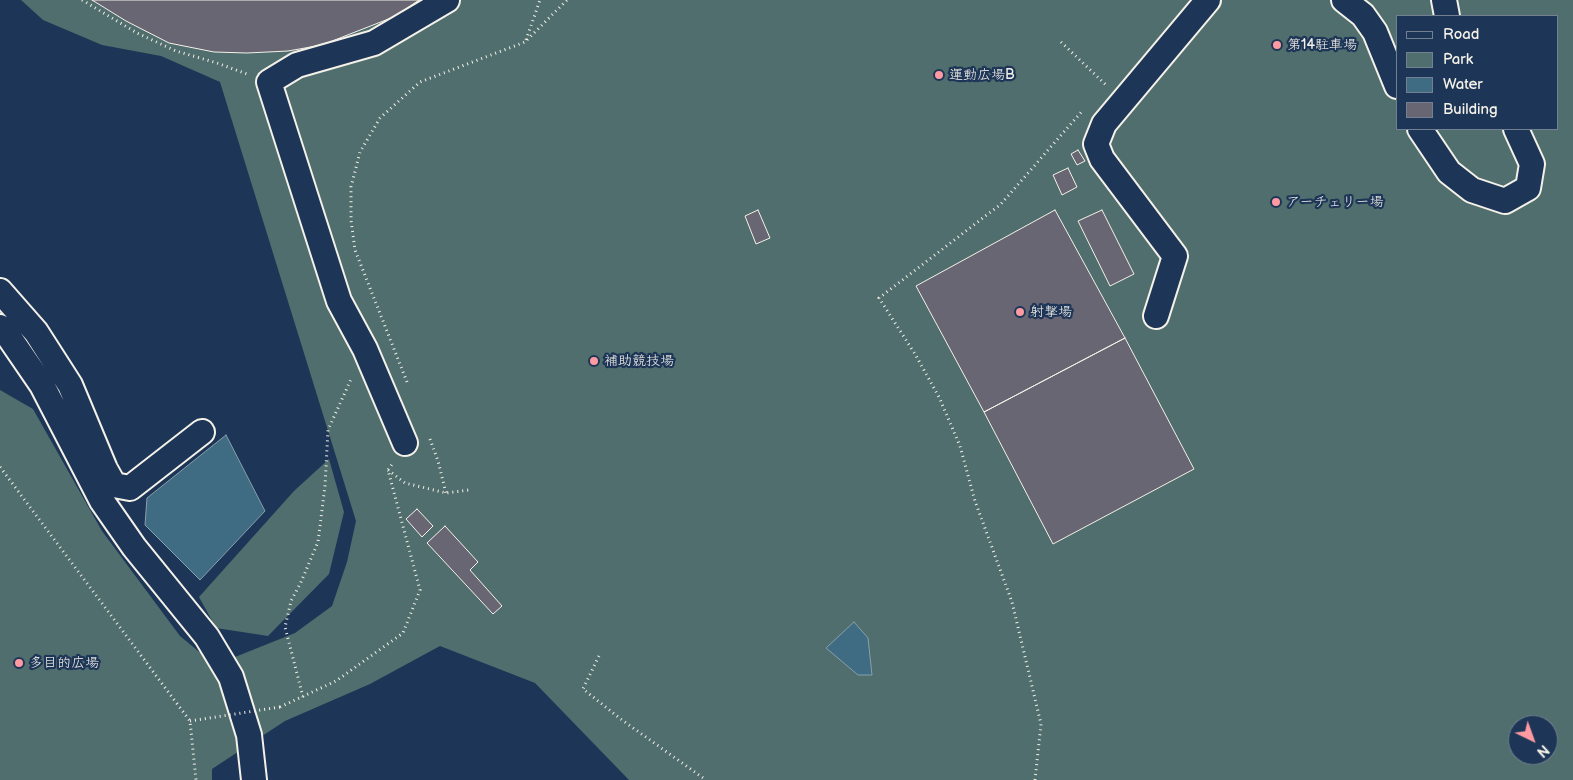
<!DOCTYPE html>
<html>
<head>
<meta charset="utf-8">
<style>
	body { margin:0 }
	#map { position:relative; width:1573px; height:780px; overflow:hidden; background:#1d3557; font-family:"Balsamiq Sans",sans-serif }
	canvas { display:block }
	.legend { position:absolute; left:1396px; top:15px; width:162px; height:115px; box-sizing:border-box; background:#1d3557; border:1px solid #738091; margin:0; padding:6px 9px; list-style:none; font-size:15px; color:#f4f1e8 }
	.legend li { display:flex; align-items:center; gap:10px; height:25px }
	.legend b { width:25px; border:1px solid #738091 }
	.north { position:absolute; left:1508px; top:715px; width:50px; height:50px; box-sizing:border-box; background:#1d3557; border:1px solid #738091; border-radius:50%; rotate:138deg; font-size:14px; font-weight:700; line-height:20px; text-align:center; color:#f4f1e8 }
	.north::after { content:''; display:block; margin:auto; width:18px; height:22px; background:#ff9aa2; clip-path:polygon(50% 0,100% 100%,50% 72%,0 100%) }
</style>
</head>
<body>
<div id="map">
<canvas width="1573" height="780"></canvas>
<ul class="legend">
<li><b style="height:6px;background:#1d3557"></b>Road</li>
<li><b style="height:14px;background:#506e6d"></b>Park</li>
<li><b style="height:14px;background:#3f6b83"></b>Water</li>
<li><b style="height:14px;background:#686673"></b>Building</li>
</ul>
<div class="north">N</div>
</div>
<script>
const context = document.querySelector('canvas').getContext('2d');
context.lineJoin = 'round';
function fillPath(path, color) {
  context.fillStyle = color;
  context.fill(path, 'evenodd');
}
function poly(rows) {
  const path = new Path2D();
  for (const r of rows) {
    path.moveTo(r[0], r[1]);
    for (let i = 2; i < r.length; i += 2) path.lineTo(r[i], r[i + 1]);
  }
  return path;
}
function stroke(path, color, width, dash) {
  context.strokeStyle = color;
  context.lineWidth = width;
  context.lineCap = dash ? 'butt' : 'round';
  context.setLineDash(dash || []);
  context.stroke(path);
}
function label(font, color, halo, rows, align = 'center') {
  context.font = font + ' "Balsamiq Sans","Klee One",sans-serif';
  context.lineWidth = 4.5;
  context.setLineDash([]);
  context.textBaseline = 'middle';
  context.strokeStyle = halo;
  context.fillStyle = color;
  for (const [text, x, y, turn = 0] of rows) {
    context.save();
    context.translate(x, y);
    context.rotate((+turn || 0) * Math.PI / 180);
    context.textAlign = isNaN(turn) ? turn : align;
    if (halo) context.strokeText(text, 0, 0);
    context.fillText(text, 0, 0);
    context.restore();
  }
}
const green = poly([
	[21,0,1573,0,1573,780,629,780,535,683,440,646,370,684,285,721,212,769,212,780,0,780,0,390,33,409,102,531,180,636,215,665,295,633,332,606,347,562,356,521,220,82,161,56,102,45,43,20],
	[1397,16,1557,16,1557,129,1397,129],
	[1518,725,1548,725,1548,755,1518,755],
	[329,459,344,512,329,574,268,636,216,628,199,597,294,491]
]);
const water = poly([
	[226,435,265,511,200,580,145,525,147,498,226,435],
	[854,622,868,638,872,675,858,675,826,648,854,622]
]);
const building = poly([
	[92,0,419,0,396,16,322,45,288,51,247,53,214,52,169,43,126,21,92,0],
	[1078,150,1085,161,1077,165,1071,154,1078,150],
	[1068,168,1077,187,1062,195,1053,175,1068,168],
	[758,210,770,238,756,244,745,216,758,210],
	[1055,210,1125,338,984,412,916,286,1055,210],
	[1102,210,1134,274,1110,286,1078,221,1102,210],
	[1125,338,1194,469,1053,544,984,412,1125,338],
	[417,509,433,526,422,537,406,519,417,509],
	[445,526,478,562,470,570,502,606,493,614,427,543,445,526]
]);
const path = poly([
	[82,0,137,33,176,51,217,63,247,74],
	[526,40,540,0],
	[1061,42,1106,85],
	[407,382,355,250,351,220,351,187,360,152,380,118,420,82,525,42,567,0],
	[430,439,438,461,446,493],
	[0,467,190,721,196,780],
	[388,470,405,483,446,493,469,490],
	[599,656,583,689,622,720,706,780],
	[303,697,285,627,291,601,301,582,318,542,325,486,328,430,352,377],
	[280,707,336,681,403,633,420,590,388,470,393,463],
	[1035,780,1041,724,1012,602,975,501,960,446,939,397,915,354,879,298,1001,204,1083,110]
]);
const minor = poly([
	[1344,0,1363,15,1375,32,1397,86],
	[1444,0,1447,16],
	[1420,129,1449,172,1472,190,1505,201,1528,188,1532,164,1516,129],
	[0,291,36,332,70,385,105,469,114,485,130,488,202,432],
	[1156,316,1175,256,1102,159,1096,144,1104,124,1208,0],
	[0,327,7,334,42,385,102,501,134,547,207,637,231,677,249,735,254,780],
	[405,443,365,349,339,301,269,82,297,65,374,43,447,0]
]);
const pathBridge = poly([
	[190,721,280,707]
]);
const markers = [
	[1277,45,5,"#ff9aa2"],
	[939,75,5,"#ff9aa2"],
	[1276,202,5,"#ff9aa2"],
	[1020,312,5,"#ff9aa2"],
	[594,361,5,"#ff9aa2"],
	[19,663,5,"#ff9aa2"]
];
const poiNames = [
	["第14駐車場",1287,45],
	["運動広場B",949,75],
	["アーチェリー場",1286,202],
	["射撃場",1030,312],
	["補助競技場",604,361],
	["多目的広場",29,663]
];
fillPath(green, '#506e6d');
fillPath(water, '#3f6b83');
stroke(water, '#87a1ab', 1);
fillPath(building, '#686673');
stroke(building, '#f4f1e8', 1);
stroke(minor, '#f4f1e8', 28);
stroke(path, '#f4f1e8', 3, [1, 4]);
stroke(minor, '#1d3557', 24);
stroke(pathBridge, '#f4f1e8', 3, [1, 4]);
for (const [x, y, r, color] of markers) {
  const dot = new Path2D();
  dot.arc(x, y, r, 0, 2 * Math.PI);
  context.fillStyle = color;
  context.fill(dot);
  stroke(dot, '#1d3557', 2);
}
label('14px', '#f4f1e8', '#1d3557', poiNames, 'left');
</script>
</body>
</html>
